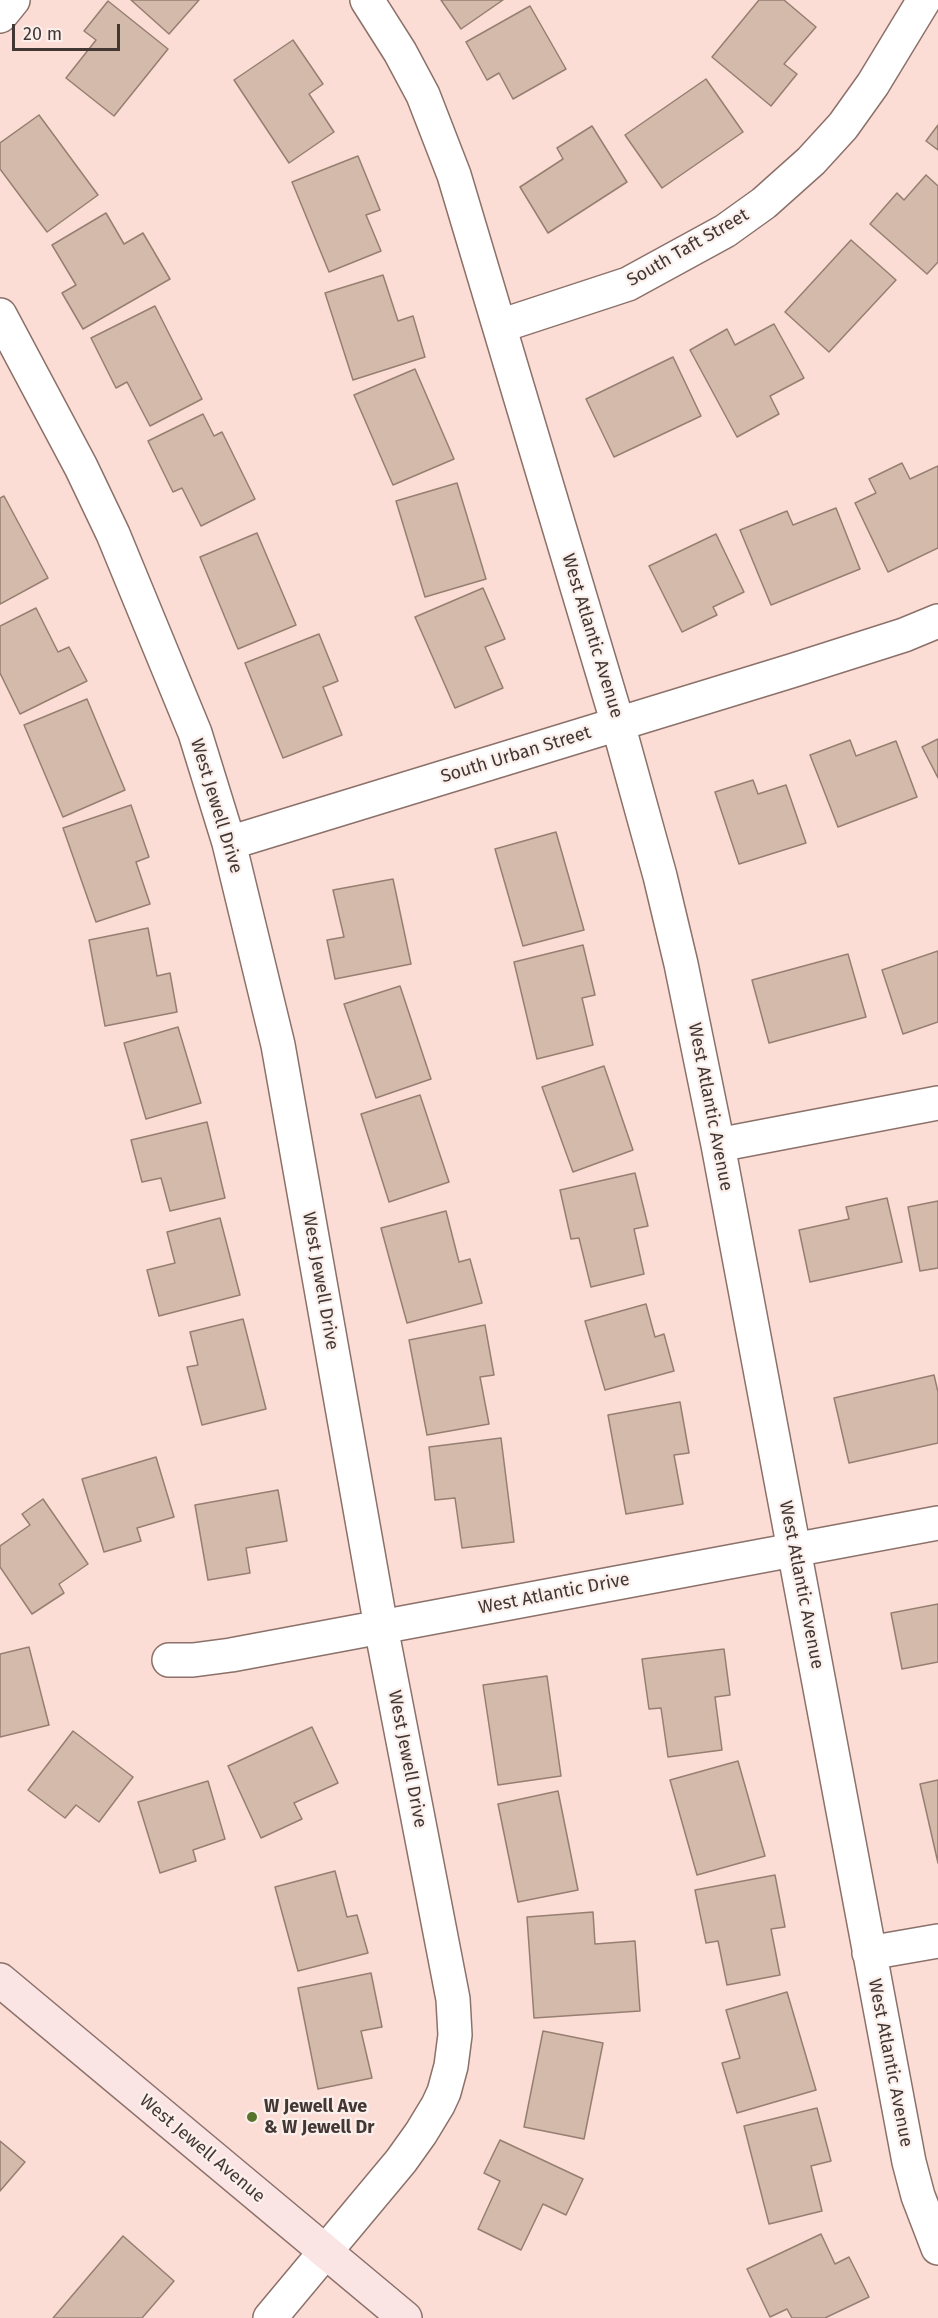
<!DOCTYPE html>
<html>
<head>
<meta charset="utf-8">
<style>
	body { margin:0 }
	#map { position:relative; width:938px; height:2318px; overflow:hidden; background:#fbddd5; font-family:"Fira Sans",sans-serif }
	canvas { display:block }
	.scale { position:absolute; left:12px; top:24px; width:108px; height:27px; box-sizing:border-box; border:3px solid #423733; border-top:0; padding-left:8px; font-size:18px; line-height:21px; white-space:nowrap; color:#423733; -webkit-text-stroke:4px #fbefec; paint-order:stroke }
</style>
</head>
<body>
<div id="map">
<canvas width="938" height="2318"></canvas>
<div class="scale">20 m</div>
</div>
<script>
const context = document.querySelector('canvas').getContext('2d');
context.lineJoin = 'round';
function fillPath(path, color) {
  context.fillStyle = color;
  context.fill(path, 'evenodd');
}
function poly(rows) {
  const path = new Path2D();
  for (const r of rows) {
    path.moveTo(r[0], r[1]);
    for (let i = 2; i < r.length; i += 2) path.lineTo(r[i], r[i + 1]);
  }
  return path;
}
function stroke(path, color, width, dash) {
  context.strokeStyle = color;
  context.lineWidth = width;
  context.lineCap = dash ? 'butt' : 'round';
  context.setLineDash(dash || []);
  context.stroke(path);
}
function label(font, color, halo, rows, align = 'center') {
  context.font = font + ' "Fira Sans",sans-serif';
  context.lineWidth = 4.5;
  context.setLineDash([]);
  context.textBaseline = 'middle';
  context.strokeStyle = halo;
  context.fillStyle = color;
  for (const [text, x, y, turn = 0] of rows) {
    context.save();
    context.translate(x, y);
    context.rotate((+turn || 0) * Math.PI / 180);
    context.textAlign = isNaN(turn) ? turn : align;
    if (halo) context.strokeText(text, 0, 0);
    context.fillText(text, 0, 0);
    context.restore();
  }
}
const building = poly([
	[131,0,199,0,169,34,131,0],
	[441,0,503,0,461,29,441,0],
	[759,0,784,0,816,27,784,64,797,74,771,106,712,57,759,0],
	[108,1,168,49,114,116,66,78,96,40,84,31,108,1],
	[530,6,566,69,513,99,499,73,487,80,466,42,530,6],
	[293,40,323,84,309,94,334,132,289,163,234,80,293,40],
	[706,79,743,132,662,188,625,135,706,79],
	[39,115,98,195,47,232,0,169,0,143,39,115],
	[938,125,938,150,926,141,938,125],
	[592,126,627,182,548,233,520,187,563,159,557,148,592,126],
	[358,156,380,210,366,215,381,251,329,272,292,182,358,156],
	[926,175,938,186,938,262,927,274,870,224,897,193,904,200,926,175],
	[106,213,124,244,143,233,170,279,83,329,62,293,76,285,52,245,106,213],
	[851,240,896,280,829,352,785,312,851,240],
	[383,275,398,321,413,316,425,357,353,380,325,293,383,275],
	[155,306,202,399,150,426,127,382,116,388,91,338,155,306],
	[774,324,804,378,770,396,779,414,737,437,690,350,727,329,735,345,774,324],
	[673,357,701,416,614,457,586,399,673,357],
	[415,369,454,459,393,485,354,395,415,369],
	[203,414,214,436,222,432,255,499,201,526,182,488,173,492,148,441,203,414],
	[902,463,910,479,938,466,938,548,888,572,855,503,876,493,869,479,902,463],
	[457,483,486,579,425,597,396,501,457,483],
	[4,496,48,578,0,604,0,498,4,496],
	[836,508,860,569,771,605,740,530,787,511,793,525,836,508],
	[257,533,296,625,238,649,200,557,257,533],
	[716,534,744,592,713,607,717,615,682,632,649,566,716,534],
	[483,588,505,639,485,647,503,688,455,708,415,617,483,588],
	[36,608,58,652,69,647,87,681,20,714,0,673,0,626,36,608],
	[319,634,338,681,323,687,342,735,283,758,245,663,319,634],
	[87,699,125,790,63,817,24,725,87,699],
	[938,739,938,778,922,747,938,739],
	[850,740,856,756,896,741,917,797,838,827,810,755,850,740],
	[753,780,758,794,786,785,806,843,739,864,715,792,753,780],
	[131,805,149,857,136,862,150,904,96,922,63,828,131,805],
	[556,832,584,930,523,946,495,849,556,832],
	[393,879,411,964,335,979,327,940,344,937,333,890,393,879],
	[148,928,157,976,170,973,177,1012,105,1026,89,940,148,928],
	[583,945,595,995,582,998,593,1045,537,1059,514,962,583,945],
	[938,951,938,1022,903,1034,882,970,938,951],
	[848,954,866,1017,769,1043,752,980,848,954],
	[400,986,431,1079,376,1098,344,1004,400,986],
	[178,1027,201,1103,146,1119,124,1043,178,1027],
	[604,1066,633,1150,573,1172,542,1087,604,1066],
	[420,1095,449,1182,389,1202,361,1114,420,1095],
	[207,1122,225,1198,170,1211,161,1178,142,1182,131,1140,207,1122],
	[635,1173,648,1226,634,1229,644,1274,591,1287,579,1238,571,1239,560,1190,635,1173],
	[887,1198,902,1262,810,1282,799,1230,849,1219,846,1207,887,1198],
	[938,1201,938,1268,920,1271,908,1207,938,1201],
	[446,1211,459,1262,470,1259,482,1303,407,1323,381,1228,446,1211],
	[220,1218,240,1295,159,1316,147,1270,175,1263,167,1232,220,1218],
	[646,1304,655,1337,664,1334,674,1371,605,1390,585,1321,646,1304],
	[243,1319,266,1409,202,1425,187,1367,198,1365,190,1332,243,1319],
	[485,1325,494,1375,480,1377,489,1424,427,1435,409,1340,485,1325],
	[934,1375,938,1392,938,1443,849,1463,834,1398,934,1375],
	[680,1402,689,1453,674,1455,683,1504,626,1514,608,1415,680,1402],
	[501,1438,514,1542,462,1548,455,1498,435,1500,429,1447,501,1438],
	[156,1457,174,1517,137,1528,141,1541,104,1552,82,1479,156,1457],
	[278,1490,287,1541,246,1548,250,1573,208,1580,195,1505,278,1490],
	[43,1499,88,1564,59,1584,64,1593,32,1614,0,1567,0,1546,30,1525,22,1514,43,1499],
	[938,1604,938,1662,902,1669,891,1613,938,1604],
	[29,1647,49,1725,0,1737,0,1654,29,1647],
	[724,1649,730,1695,715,1697,722,1750,668,1757,661,1708,649,1709,642,1659,724,1649],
	[547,1676,561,1776,498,1785,483,1685,547,1676],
	[312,1727,338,1783,294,1803,302,1819,261,1838,228,1766,312,1727],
	[73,1731,133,1777,99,1822,76,1805,65,1818,28,1790,73,1731],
	[738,1761,765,1856,697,1875,670,1780,738,1761],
	[938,1780,938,1863,920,1784,938,1780],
	[208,1781,225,1839,193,1850,196,1861,160,1873,138,1802,208,1781],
	[558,1791,578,1890,518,1902,498,1804,558,1791],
	[335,1871,347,1917,357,1915,368,1953,298,1971,275,1887,335,1871],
	[775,1875,785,1927,771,1929,780,1975,727,1985,718,1941,706,1943,695,1890,775,1875],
	[593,1912,595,1944,635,1941,640,2011,534,2018,527,1917,593,1912],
	[371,1973,382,2027,361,2031,372,2078,318,2089,298,1988,371,1973],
	[787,1992,816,2090,737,2113,722,2063,740,2058,726,2010,787,1992],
	[543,2031,603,2043,584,2139,524,2127,543,2031],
	[817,2108,831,2161,811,2166,822,2211,769,2224,744,2126,817,2108],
	[500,2140,583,2179,566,2215,543,2204,521,2250,478,2229,500,2181,484,2173,500,2140],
	[0,2141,25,2162,0,2191,0,2141],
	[821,2234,835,2264,849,2257,869,2297,825,2318,792,2318,787,2309,770,2317,747,2269,821,2234],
	[123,2236,174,2281,142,2318,53,2318,123,2236]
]);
const minor = poly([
	[367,0,400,52,423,95,454,175,618,724,660,876,681,964,718,1145,909,2162,918,2196,938,2248],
	[0,16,13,0],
	[0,315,81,467,113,534,195,733,229,843,278,1045,381,1627,453,1999,455,2035,451,2066,444,2092,438,2105,421,2133,401,2161,270,2318],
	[500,326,628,284,725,231,764,203,811,161,843,126,873,84,924,0],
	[229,843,791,671,904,635,938,621],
	[718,1145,938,1103],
	[169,1660,193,1660,231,1655,938,1523],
	[869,1953,938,1941]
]);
const secondary = poly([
	[0,1980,405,2318]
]);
const markers = [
	[252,2117,6,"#57752a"]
];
const streetNames = [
	["South Taft Street",688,248,-30],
	["West Atlantic Avenue",592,636,73],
	["South Urban Street",516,755,-17],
	["West Jewell Drive",216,806,73],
	["West Atlantic Avenue",710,1107,79],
	["West Jewell Drive",320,1281,80],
	["West Atlantic Avenue",801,1585,79],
	["West Atlantic Drive",554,1594,-11],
	["West Jewell Drive",407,1759,79],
	["West Atlantic Avenue",890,2063,79],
	["West Jewell Avenue",202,2149,40]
];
const poiNames = [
	["W Jewell Ave",264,2107],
	["& W Jewell Dr",264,2128]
];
fillPath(building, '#d3baab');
stroke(building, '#967f71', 1.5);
stroke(minor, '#8b7169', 36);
stroke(secondary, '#8b7169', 36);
stroke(minor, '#fff', 33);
stroke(secondary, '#fbe4e4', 33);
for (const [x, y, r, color] of markers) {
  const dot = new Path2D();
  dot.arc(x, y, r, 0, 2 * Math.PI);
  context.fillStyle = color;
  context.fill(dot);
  stroke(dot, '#fbefec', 2);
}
label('18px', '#423733', '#fbefec', streetNames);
label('bold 18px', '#423733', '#fbefec', poiNames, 'left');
</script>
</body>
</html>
